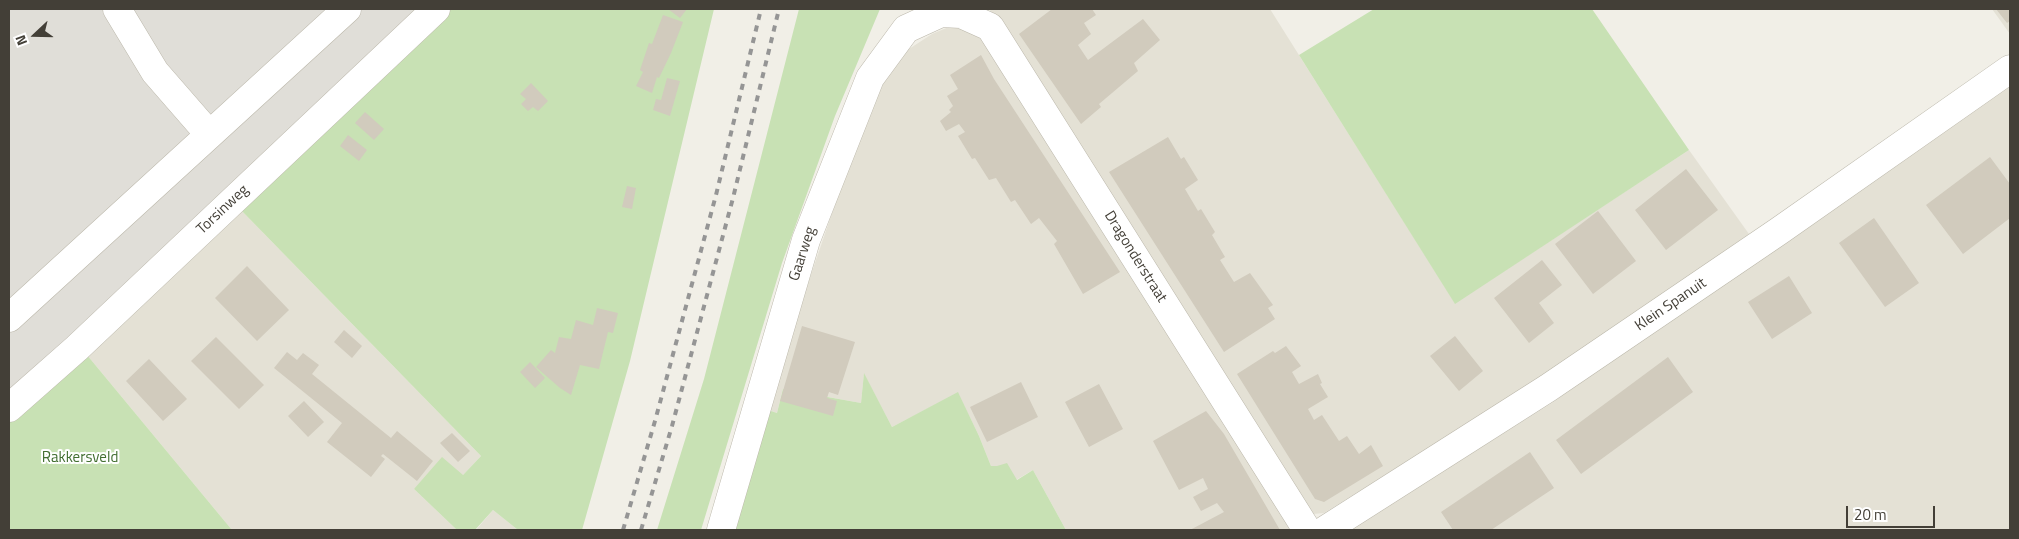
<!DOCTYPE html>
<html>
<head>
<meta charset="utf-8">
<style>
	body { margin:0 }
	#map { position:relative; width:2019px; height:539px; overflow:hidden; background:#f1efe7; font-family:"Titillium Web",sans-serif }
	canvas { display:block }
	.frame { position:absolute; inset:0; border:10px solid #433f37; pointer-events:none }
	.north { position:absolute; left:10px; top:10px; width:50px; height:50px; -webkit-text-stroke:4px #fff; paint-order:stroke; rotate:249deg; font-size:14px; font-weight:700; line-height:20px; text-align:center; color:#433f37 }
	.north::after { content:''; display:block; margin:auto; width:18px; height:22px; background:#433f37; clip-path:polygon(50% 0,100% 100%,50% 72%,0 100%) }
	.scale { position:absolute; left:1846px; top:506px; width:89px; height:22px; box-sizing:border-box; border:2px solid #433f37; border-top:0; padding-left:6px; font-size:15px; line-height:18px; white-space:nowrap; color:#433f37; -webkit-text-stroke:4px #fff; paint-order:stroke }
</style>
</head>
<body>
<div id="map">
<canvas width="2019" height="539"></canvas>
<div class="frame"></div>
<div class="north">N</div>
<div class="scale">20 m</div>
</div>
<script>
const context = document.querySelector('canvas').getContext('2d');
context.lineJoin = 'round';
function fillPath(path, color) {
  context.fillStyle = color;
  context.fill(path, 'evenodd');
}
function poly(rows) {
  const path = new Path2D();
  for (const r of rows) {
    path.moveTo(r[0], r[1]);
    for (let i = 2; i < r.length; i += 2) path.lineTo(r[i], r[i + 1]);
  }
  return path;
}
function stroke(path, color, width, dash) {
  context.strokeStyle = color;
  context.lineWidth = width;
  context.lineCap = dash ? 'butt' : 'round';
  context.setLineDash(dash || []);
  context.stroke(path);
}
function label(font, color, halo, rows, align = 'center') {
  context.font = font + ' "Titillium Web",sans-serif';
  context.lineWidth = 4;
  context.setLineDash([]);
  context.textBaseline = 'middle';
  context.strokeStyle = halo;
  context.fillStyle = color;
  for (const [text, x, y, turn = 0] of rows) {
    context.save();
    context.translate(x, y);
    context.rotate((+turn || 0) * Math.PI / 180);
    context.textAlign = isNaN(turn) ? turn : align;
    if (halo) context.strokeText(text, 0, 0);
    context.fillText(text, 0, 0);
    context.restore();
  }
}
const residential = poly([
	[989,9,1270,9,1455,303,1689,150,1749,234,1546,375,1324,513,1313,514,1000,22],
	[1992,9,2010,9,2010,34],
	[956,24,980,31,1293,530,1066,530,1033,470,1016,480,997,466,991,466,979,436,958,393,892,427,864,374,861,403,783,389,777,413,765,409,869,105,888,72,909,49,932,34],
	[2010,80,2010,530,1349,530,1552,403],
	[238,207,481,456,463,475,414,489,457,530,232,530,87,355],
	[493,510,518,530,476,530]
]);
const industrial = poly([
	[9,9,419,9,295,129,9,392]
]);
const green = poly([
	[450,9,714,9,630,361,582,530,518,530,493,510,475,530,457,530,414,489,442,457,463,475,481,456,238,207],
	[799,9,880,9,835,116,782,263,701,530,657,530,704,379],
	[1374,9,1592,9,1689,150,1455,304,1299,55],
	[87,355,232,530,9,530,9,423],
	[864,373,892,427,958,392,979,436,991,466,997,466,1007,463,1017,480,1033,470,1066,530,731,530,765,409,777,413,783,389,861,403]
]);
const building = poly([
	[668,9,687,9,680,18],
	[1052,9,1092,9,1096,15,1084,23,1091,34,1078,45,1088,60,1143,19,1160,40,1134,63,1138,71,1099,104,1101,107,1081,124,1019,34],
	[1996,9,2010,9,2010,21,2007,23],
	[663,15,683,22,671,53,659,78,657,77,652,93,636,86,643,72,640,70,649,43,652,44],
	[981,55,994,79,1120,272,1083,294,1054,244,1057,241,1039,218,1031,224,1015,200,1011,202,996,178,989,180,975,158,972,159,958,136,965,132,959,124,946,131,940,121,951,112,949,110,953,106,947,96,958,89,950,75],
	[667,78,680,81,670,116,653,110,656,99,661,100],
	[531,83,548,101,538,111,533,107,528,111,521,104,526,99,520,94],
	[365,112,384,129,374,140,355,123],
	[348,135,367,150,359,161,340,146],
	[1168,137,1181,159,1184,157,1198,180,1185,189,1198,211,1201,209,1215,232,1212,235,1225,257,1220,260,1234,282,1250,273,1273,305,1268,308,1275,319,1224,352,1109,172],
	[1990,157,2010,184,2010,218,1963,254,1926,205],
	[1686,169,1718,210,1666,250,1635,210],
	[627,186,636,188,632,209,622,207],
	[1598,211,1636,261,1593,294,1555,244],
	[1874,218,1919,283,1885,307,1839,243],
	[1542,260,1562,285,1539,303,1554,323,1529,343,1494,298],
	[247,266,289,310,257,341,215,298],
	[1789,276,1812,313,1772,339,1748,302],
	[597,308,618,313,613,333,608,332,599,369,580,365,571,395,560,388,536,367,551,350,555,353,559,337,571,339,576,320,593,325],
	[802,326,855,342,838,395,829,392,827,398,837,401,833,416,780,401],
	[344,330,362,346,352,358,334,342],
	[1455,336,1483,371,1459,391,1430,356],
	[216,337,264,385,239,409,191,361],
	[1286,346,1301,366,1292,372,1299,384,1318,374,1322,383,1320,384,1328,397,1308,409,1314,420,1322,415,1339,441,1347,436,1359,454,1371,445,1383,466,1324,502,1315,499,1237,374,1273,351,1275,353],
	[287,352,297,360,303,353,319,365,312,374,391,438,397,431,433,461,417,481,383,454,381,456,385,459,371,477,327,442,342,423,274,368],
	[1668,357,1693,392,1581,474,1556,440],
	[149,359,187,399,163,421,126,381],
	[530,362,545,378,535,388,520,372],
	[1021,382,1038,417,987,442,970,407],
	[1099,384,1123,429,1089,447,1065,402],
	[304,401,324,422,308,437,288,416],
	[1206,411,1224,434,1280,530,1190,530,1224,512,1217,503,1201,511,1193,497,1208,489,1203,478,1179,490,1153,441],
	[452,433,470,451,458,462,440,443],
	[1530,452,1554,488,1491,530,1453,530,1441,512]
]);
const minor = poly([
	[117,9,155,72,209,134],
	[9,318,347,9],
	[9,408,77,348,436,9],
	[721,530,806,240,870,78,906,29,941,13,961,14,990,27,1307,530],
	[1325,530,1548,388,1779,231,2010,69]
]);
const rail = poly([
	[623,530,655,421,716,195,761,9],
	[641,530,672,426,733,198,779,9]
]);
const streetNames = [
	["Torsinweg",223,210,-43],
	["Gaarweg",803,254,-72],
	["Dragonderstraat",1135,257,58],
	["Klein Spanuit",1671,305,-34]
];
const parkNames = [
	["Rakkersveld",80,458]
];
fillPath(residential, '#e4e1d5');
fillPath(industrial, '#e0ded8');
fillPath(green, '#c8e1b4');
fillPath(building, '#d1cbbd');
stroke(minor, '#bbb7aa', 29);
stroke(minor, '#fff', 28);
stroke(rail, '#959595', 4, [6, 6]);
label('15px', '#433f37', '#fff', streetNames);
label('15px', '#426e31', '#fff', parkNames);
</script>
</body>
</html>
